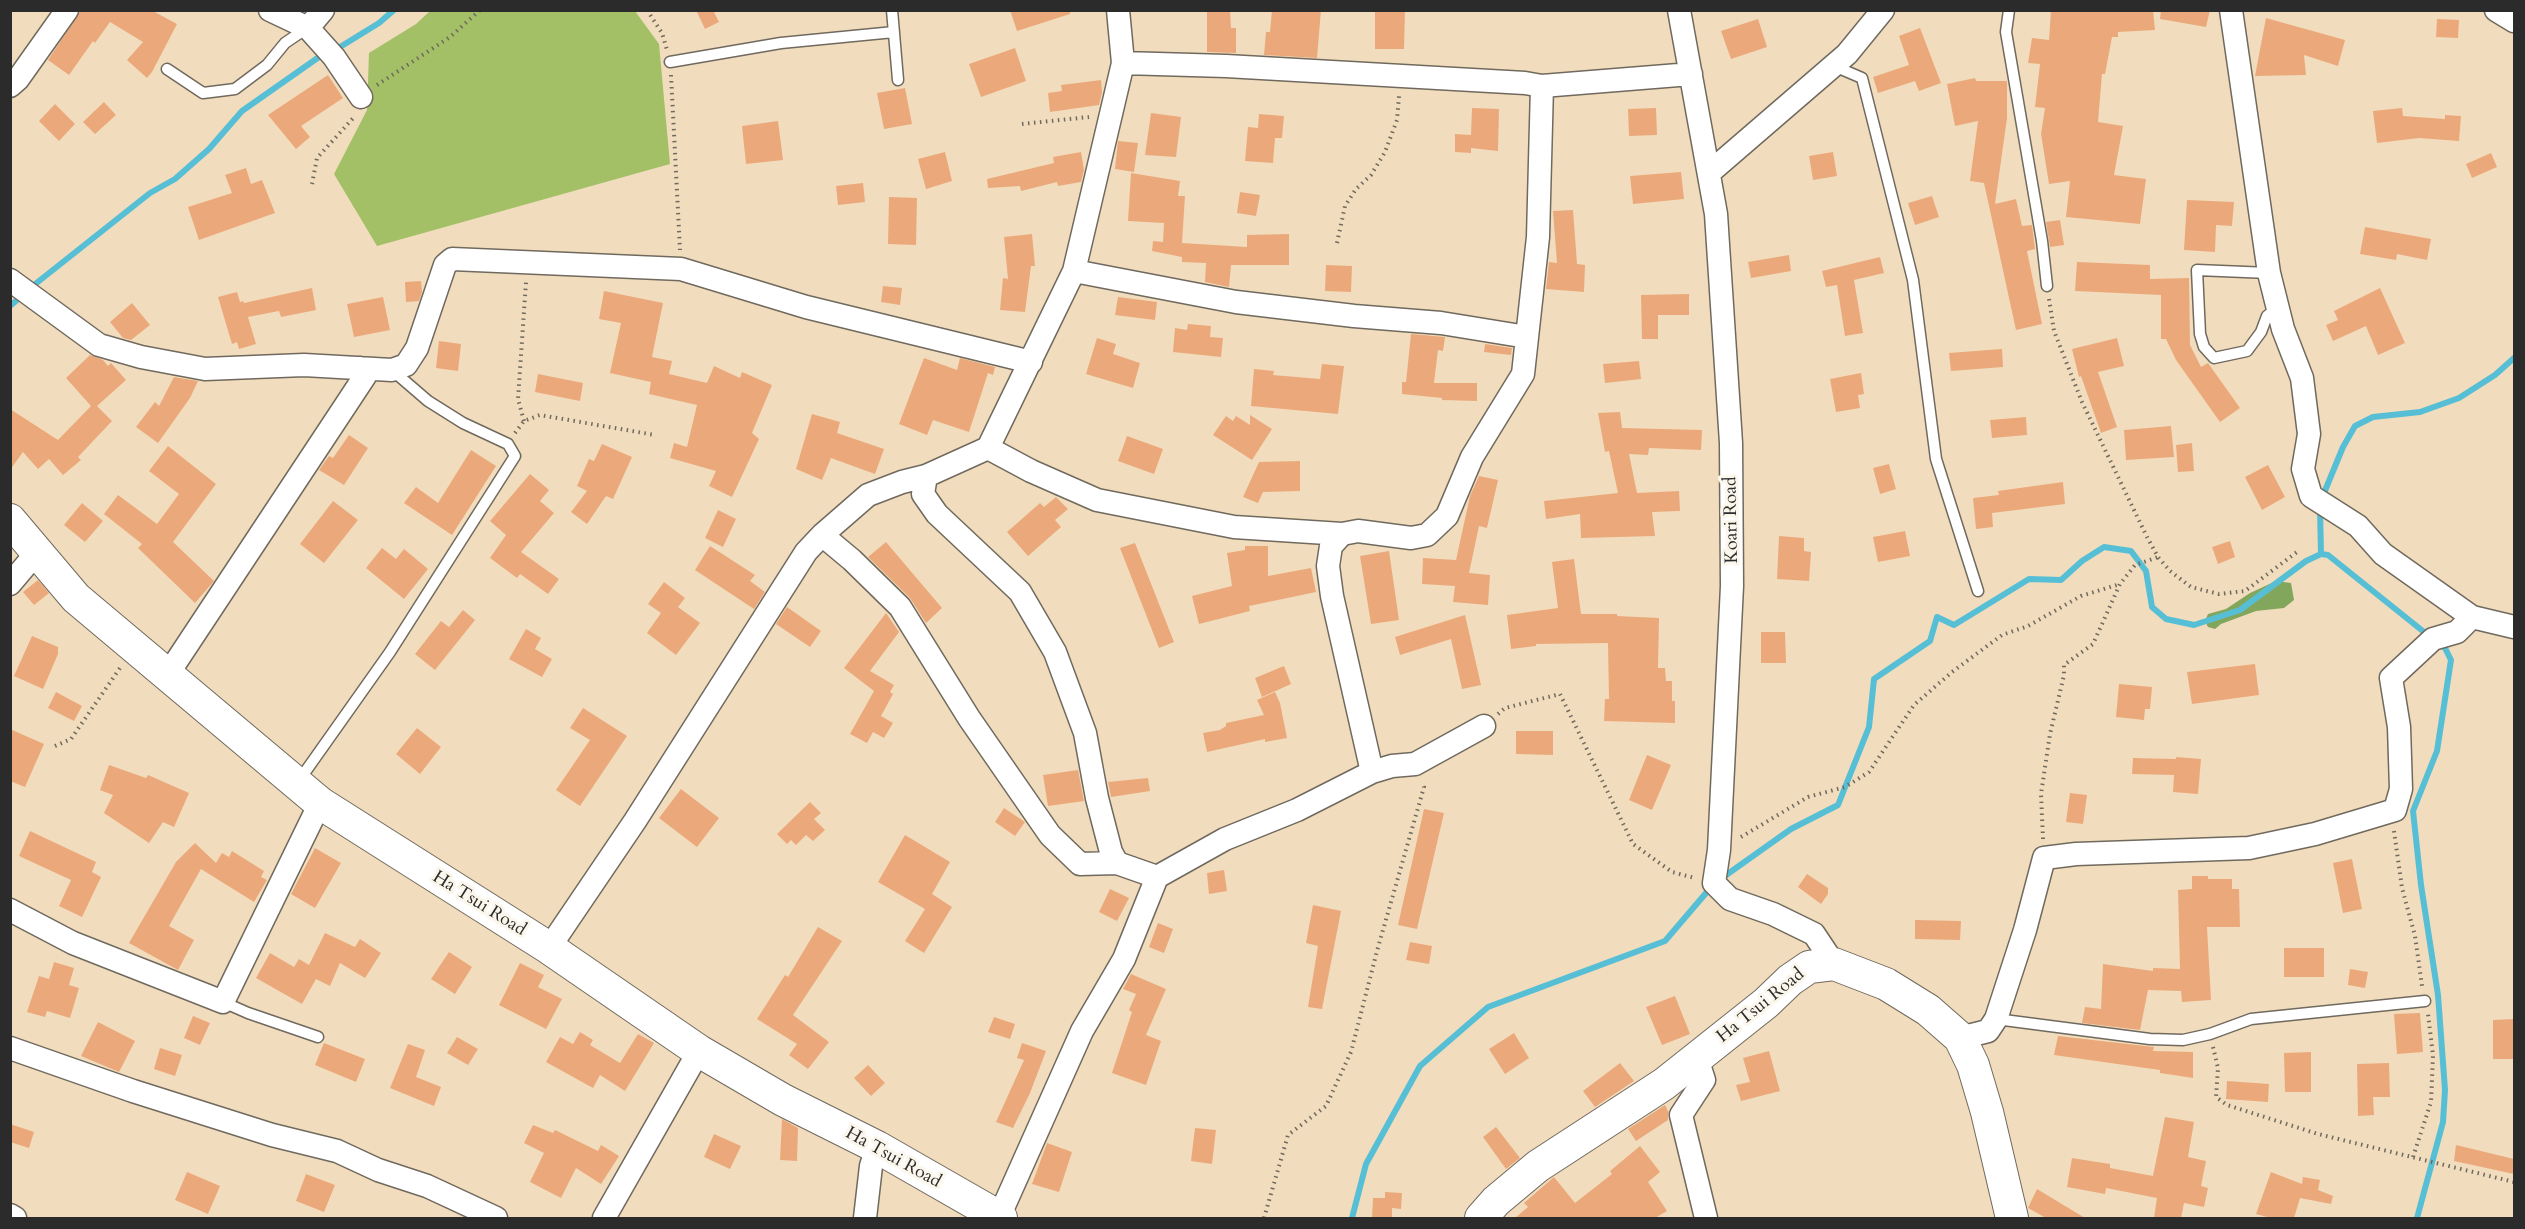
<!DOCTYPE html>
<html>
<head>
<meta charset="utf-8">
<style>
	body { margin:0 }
	#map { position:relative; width:2525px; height:1229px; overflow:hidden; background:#f1ddbd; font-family:Cardo,serif }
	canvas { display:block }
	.frame { position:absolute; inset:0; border:12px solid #2b2b2b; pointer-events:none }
</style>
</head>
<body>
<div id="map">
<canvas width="2525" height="1229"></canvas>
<div class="frame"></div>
</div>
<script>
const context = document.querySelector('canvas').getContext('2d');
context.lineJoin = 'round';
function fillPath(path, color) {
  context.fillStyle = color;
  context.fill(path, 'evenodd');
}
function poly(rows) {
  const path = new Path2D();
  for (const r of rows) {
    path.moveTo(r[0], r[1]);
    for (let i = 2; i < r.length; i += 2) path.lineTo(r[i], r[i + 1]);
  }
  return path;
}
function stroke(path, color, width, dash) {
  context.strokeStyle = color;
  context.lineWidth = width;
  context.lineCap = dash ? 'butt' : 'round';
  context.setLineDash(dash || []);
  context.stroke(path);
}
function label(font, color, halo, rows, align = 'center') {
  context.font = font + ' Cardo,serif';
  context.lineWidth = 6;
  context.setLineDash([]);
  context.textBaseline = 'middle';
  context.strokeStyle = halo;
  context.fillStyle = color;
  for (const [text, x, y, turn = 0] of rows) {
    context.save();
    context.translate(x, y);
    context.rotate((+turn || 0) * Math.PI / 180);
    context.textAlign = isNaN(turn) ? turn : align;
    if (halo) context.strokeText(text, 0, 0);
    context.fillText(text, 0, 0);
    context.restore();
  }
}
const green = poly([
	[430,11,635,11,659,44,670,164,377,246,334,174,367,110,369,53,416,24]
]);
const forest = poly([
	[2276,581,2291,583,2294,600,2284,608,2256,611,2221,624,2215,629,2208,627,2205,621,2208,614,2226,609,2250,593]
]);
const stream = poly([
	[340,47,379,23,394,10],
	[34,285,150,193,175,179,209,149,242,111,319,57],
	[10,306,17,300],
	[2322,498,2343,447,2355,426,2373,417,2420,412,2459,398,2495,375,2514,358],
	[2321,554,2328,555,2429,636],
	[1722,878,1791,829,1838,805,1869,727,1874,679,1930,641,1937,617,1954,625,2029,579,2061,580,2082,561,2104,547,2131,551,2146,571,2152,607,2166,619,2194,625,2240,610,2306,561,2321,554,2320,508],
	[1352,1218,1366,1164,1420,1066,1488,1007,1665,941,1712,886],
	[2417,1218,2443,1122,2445,1090,2438,995,2421,885,2413,811,2437,751,2451,660,2445,648,2440,644]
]);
const building = poly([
	[81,10,151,10,177,24,152,72,147,78,127,60,143,42,110,22,95,43,93,41,69,75,48,60],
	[696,10,713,10,719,22,705,29],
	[1010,10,1070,10,1070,14,1017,31],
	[1207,10,1230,10,1231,28,1236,28,1236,53,1207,52],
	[1272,10,1321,10,1317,58,1264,55,1266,32,1270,32],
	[1375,10,1405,10,1404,49,1375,49],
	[2051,10,2153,10,2155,30,2118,32,2118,37,2112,37,2105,74,2102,74,2098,122,2123,126,2114,175,2146,179,2140,224,2066,217,2070,181,2049,184,2041,134,2045,108,2035,107,2040,64,2028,63,2032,38,2049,40],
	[2161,10,2210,10,2206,27,2160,19],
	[2266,18,2345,40,2338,66,2304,55,2306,75,2255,76],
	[1758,19,1767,47,1731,59,1721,31],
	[2437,19,2459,20,2458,38,2436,37],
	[1920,28,1941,83,1919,91,1915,81,1878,93,1873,77,1909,65,1899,36],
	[1015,48,1026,81,981,97,969,64],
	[328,75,343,98,301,126,310,137,296,149,268,115],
	[1975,78,1976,81,2007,81,2007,118,1995,204,2016,199,2022,226,2032,225,2035,249,2027,251,2042,324,2016,330,1984,183,1970,181,1978,121,1955,126,1947,84],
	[1101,80,1102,92,1099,105,1050,112,1048,93,1062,91,1061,85],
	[905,88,912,124,884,129,877,93],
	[104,102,116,115,95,134,83,122],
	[55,104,75,124,59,141,39,121],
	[1472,108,1499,109,1498,151,1471,148,1471,153,1455,152,1455,134,1471,135],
	[1656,108,1657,135,1629,136,1628,109],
	[2402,108,2403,116,2445,119,2445,115,2461,116,2459,141,2419,138,2377,143,2373,111],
	[1151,113,1181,117,1176,157,1145,155],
	[1259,114,1284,116,1282,138,1275,138,1273,163,1245,161,1248,127,1258,128],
	[778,121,783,160,746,164,742,126],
	[1118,141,1138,143,1134,172,1115,169],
	[945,152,952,181,926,189,918,159],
	[1081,152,1084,170,1081,182,1058,186,1057,182,1021,191,1020,186,988,188,987,179,1054,163,1053,157],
	[1833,152,1837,176,1813,180,1809,156],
	[2491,153,2497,167,2472,178,2466,164],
	[246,168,251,184,262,180,275,213,199,240,188,207,232,193,225,175],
	[1681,172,1684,199,1633,204,1630,176],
	[1131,173,1180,181,1178,196,1185,196,1182,243,1247,247,1247,235,1289,234,1289,265,1231,265,1229,287,1205,282,1206,263,1182,262,1182,257,1152,251,1153,241,1163,242,1164,223,1128,221],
	[863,183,865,202,838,205,836,186],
	[1240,192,1260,195,1256,216,1237,213],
	[1932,196,1939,217,1915,225,1908,203],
	[889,197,917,198,916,245,888,244],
	[2187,200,2234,202,2232,226,2216,225,2215,252,2184,250],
	[1573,210,1577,264,1585,265,1584,292,1546,289,1549,262,1557,263,1553,211],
	[2060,220,2064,245,2050,247,2046,222],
	[2365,227,2431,239,2427,260,2397,254,2396,260,2360,254],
	[1032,234,1035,266,1031,266,1025,312,1000,310,1003,278,1008,279,1004,237],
	[1789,255,1791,271,1751,278,1748,262],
	[1880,257,1884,273,1854,280,1863,333,1845,336,1837,285,1826,287,1822,271],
	[2077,262,2150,265,2150,279,2189,278,2190,345,2201,367,2208,363,2240,408,2220,422,2176,360,2166,339,2161,339,2161,295,2075,291],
	[1326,265,1352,266,1351,292,1325,291],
	[421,281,422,292,419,301,406,302,405,282],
	[883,286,902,288,900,305,881,302],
	[312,288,316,310,281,317,279,311,248,317,256,344,239,349,237,342,232,344,218,297,237,292,240,302,243,301,244,303],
	[2380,288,2405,343,2378,355,2366,326,2333,341,2326,325,2338,320,2334,311],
	[604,291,663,303,652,357,672,361,669,374,707,383,714,366,740,378,742,372,772,385,752,433,759,439,732,497,709,486,716,471,670,458,674,443,687,447,697,405,649,394,651,382,610,373,621,323,599,319],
	[1689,294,1689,315,1658,315,1658,339,1642,339,1641,295],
	[383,297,390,330,354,337,347,304],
	[1118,297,1157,302,1155,320,1115,315],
	[132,303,150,325,131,340,123,338,110,322],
	[1188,324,1211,326,1210,337,1223,338,1221,357,1173,352,1175,328,1187,330],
	[1411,334,1445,337,1443,351,1438,350,1434,383,1477,383,1477,401,1442,400,1442,398,1402,394,1402,382,1406,382],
	[1097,338,1116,344,1113,354,1140,363,1133,388,1086,374],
	[2117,338,2124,366,2098,372,2117,427,2101,433,2081,376,2079,377,2072,349],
	[439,341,461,344,458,371,436,368],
	[1485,344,1512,348,1511,355,1484,352],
	[2002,349,2003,367,1951,371,1949,353],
	[90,355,103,360,108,366,111,363,126,380,97,406,112,421,78,457,81,460,63,475,49,459,38,469,23,452,10,470,10,409,58,440,91,406,66,378],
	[924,358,957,370,960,358,995,367,993,375,988,373,969,432,933,420,927,435,899,424],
	[1639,361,1641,379,1605,383,1603,364],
	[1322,364,1344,366,1338,414,1251,406,1254,369,1274,371,1273,375,1320,379],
	[1861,373,1864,394,1858,395,1860,408,1836,412,1830,379],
	[538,374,583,383,580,401,535,392],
	[174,377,198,381,190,398,158,443,136,427,155,402,159,406],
	[1620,412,1622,428,1702,430,1701,450,1649,448,1648,455,1629,454,1637,493,1679,491,1680,511,1652,512,1655,536,1581,538,1580,514,1546,519,1544,501,1618,493,1609,451,1605,452,1598,413],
	[812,414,840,422,837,433,884,449,875,474,831,458,822,480,796,469],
	[1250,415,1272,429,1252,460,1213,435,1226,416,1233,421,1236,416,1250,425],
	[2026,417,2027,435,1992,438,1990,420],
	[2171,426,2174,457,2126,460,2124,430],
	[349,435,368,448,344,485,319,470,329,456,333,458],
	[1127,436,1163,449,1154,474,1118,461],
	[2192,443,2194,471,2178,472,2176,445],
	[602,444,632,457,613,499,606,496,587,524,571,512,587,491,577,486,589,459,594,461],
	[168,446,216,484,173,542,214,581,195,603,138,548,142,544,104,514,118,495,157,524,179,494,149,471],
	[471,450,496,466,452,535,404,503,416,487,438,503],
	[1300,461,1300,491,1263,492,1258,503,1243,497,1259,462],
	[1889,464,1896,489,1880,494,1873,468],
	[2268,465,2285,497,2262,510,2245,477],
	[530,474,549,490,540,501,554,513,521,552,559,579,548,594,520,574,517,578,490,558,506,535,490,521],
	[1479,476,1498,480,1487,528,1479,526,1469,573,1490,575,1488,605,1453,602,1455,586,1422,584,1423,558,1456,560,1470,496],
	[2063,482,2065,504,1992,513,1993,527,1976,529,1973,498,1999,495,1998,491],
	[1056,497,1068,509,1055,520,1061,527,1028,556,1007,532,1040,503,1044,507],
	[333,501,358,520,324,563,300,544],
	[82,503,103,521,85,542,64,525],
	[718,510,736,519,723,547,705,538],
	[1905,531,1910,556,1878,562,1873,537],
	[1779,536,1804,538,1804,551,1811,552,1809,581,1777,579],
	[2230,541,2235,557,2218,564,2212,547],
	[886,542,942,608,926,623,910,598,868,557],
	[1135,543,1174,642,1159,648,1120,548],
	[710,546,755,575,750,581,765,592,754,609,695,570],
	[1245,546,1268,546,1268,576,1311,568,1316,592,1249,606,1250,611,1199,624,1192,596,1232,586,1227,553,1245,550],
	[382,548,396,559,404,549,428,569,404,599,366,568],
	[1389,551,1399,620,1371,624,1360,556],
	[1574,559,1581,614,1617,614,1617,616,1659,618,1658,668,1665,668,1666,681,1672,681,1672,701,1675,701,1675,723,1604,721,1605,699,1609,699,1608,643,1536,644,1536,646,1511,649,1507,615,1558,608,1552,562],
	[38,580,49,593,34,605,23,592],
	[664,582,685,598,678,607,700,623,676,655,647,633,661,613,648,604],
	[787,607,821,631,810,647,776,624],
	[463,610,475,620,435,670,415,654,441,621,449,627],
	[886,613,899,632,870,671,894,685,890,692,893,694,881,716,893,723,884,738,873,732,867,743,850,734,874,691,844,668],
	[1465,615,1481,685,1462,689,1451,639,1400,655,1395,637],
	[526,629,541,638,535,649,552,659,542,677,509,659],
	[1761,632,1785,632,1786,663,1761,663],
	[32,636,58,647,58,654,43,689,14,676],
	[2255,664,2259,695,2192,704,2187,672],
	[1284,666,1291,684,1262,697,1255,678],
	[2119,684,2152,687,2150,709,2145,709,2144,720,2116,717],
	[56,692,82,706,74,721,48,708],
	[1275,692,1280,703,1287,738,1265,742,1265,739,1207,752,1203,733,1220,730,1226,726,1226,723,1264,715,1257,700],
	[583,708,627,736,580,806,556,790,590,740,570,728],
	[417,728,441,747,420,774,396,754],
	[10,729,44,744,25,787,10,781],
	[1516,731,1553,731,1553,755,1516,754],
	[1647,755,1671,765,1652,810,1629,800],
	[2176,757,2201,759,2198,794,2173,792,2174,775,2132,774,2133,758,2176,759],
	[109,765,146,778,148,775,189,793,174,827,163,822,149,843,104,813,113,795,100,790],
	[1078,770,1084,801,1048,806,1043,775],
	[1148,778,1150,791,1111,797,1108,782],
	[681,789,719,818,697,847,659,818],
	[2070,793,2087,795,2083,824,2066,822],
	[810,802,821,813,814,819,825,830,813,841,806,835,796,845,791,840,787,844,777,834],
	[1004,808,1025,822,1015,836,995,822],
	[1424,809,1444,813,1417,929,1398,925],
	[30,831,96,862,92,872,101,877,82,917,59,906,71,880,19,856],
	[905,835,950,862,932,894,952,907,924,953,905,941,925,909,878,882],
	[195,843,216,863,222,853,229,857,232,851,264,871,261,877,267,880,254,902,201,869,169,926,194,940,178,970,129,943,176,862],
	[315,848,341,863,315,908,291,894],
	[2352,859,2362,909,2343,913,2333,863],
	[1224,870,1227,891,1209,894,1207,873],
	[1807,874,1828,888,1828,894,1821,904,1798,887],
	[2192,876,2208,876,2208,879,2232,879,2232,889,2239,889,2240,927,2207,927,2211,1000,2182,1002,2181,991,2148,990,2140,1030,2082,1023,2085,1007,2101,1009,2103,964,2153,971,2153,968,2180,969,2178,890,2192,889],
	[1110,889,1129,898,1117,921,1099,912],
	[1313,905,1341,911,1322,1009,1308,1007,1318,946,1306,943],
	[1915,920,1961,921,1960,940,1915,939],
	[1158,923,1173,929,1164,953,1149,947],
	[818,927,842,941,793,1015,829,1042,808,1069,789,1055,797,1044,757,1019,785,975,788,977],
	[325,933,355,947,360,939,381,953,365,978,340,963,330,986,316,979,302,1004,256,978,270,953,294,967,299,959,309,965],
	[1410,942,1432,946,1429,964,1406,960],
	[2284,948,2324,948,2324,977,2284,977],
	[449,952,472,967,455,994,431,979],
	[54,962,74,968,69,985,79,988,70,1018,47,1011,45,1017,27,1012,39,976,49,979],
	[520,963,544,975,538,987,562,999,546,1029,499,1005],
	[2350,969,2368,972,2365,988,2348,985],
	[1131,974,1166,989,1146,1035,1161,1041,1146,1085,1112,1073,1132,1012,1129,1010,1136,994,1123,989],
	[1675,996,1690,1034,1662,1045,1646,1007],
	[2420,1013,2423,1052,2397,1054,2394,1014],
	[193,1016,210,1023,200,1045,184,1038],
	[994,1017,1015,1024,1010,1039,988,1032],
	[2514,1019,2514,1059,2493,1059,2493,1020],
	[98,1022,135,1041,119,1072,81,1056],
	[580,1032,593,1040,590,1045,620,1063,638,1034,654,1043,625,1091,600,1075,593,1088,546,1062,560,1037,573,1044],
	[1514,1033,1529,1058,1505,1074,1489,1049],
	[2058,1036,2154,1047,2153,1051,2193,1052,2193,1078,2160,1073,2160,1070,2054,1055],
	[457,1037,478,1049,468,1065,447,1053],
	[324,1043,365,1059,356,1082,315,1065],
	[1022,1043,1046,1051,1030,1093,1013,1128,996,1122,1024,1060,1017,1058],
	[408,1044,425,1050,416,1077,441,1087,434,1106,390,1088],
	[160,1048,182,1055,175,1076,154,1069],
	[1769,1051,1780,1091,1741,1101,1736,1085,1750,1082,1743,1058],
	[2311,1052,2311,1092,2285,1092,2284,1053],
	[1620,1063,1634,1081,1595,1107,1583,1091],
	[2389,1063,2390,1097,2373,1097,2374,1115,2358,1116,2357,1064],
	[868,1065,885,1083,871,1096,854,1078],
	[2227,1081,2269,1084,2268,1102,2226,1099],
	[1665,1105,1668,1111,1668,1120,1636,1141,1628,1129],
	[2165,1117,2194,1122,2188,1157,2206,1161,2201,1186,2208,1188,2204,1207,2184,1203,2181,1218,2154,1218,2157,1198,2106,1188,2105,1194,2067,1187,2072,1158,2110,1164,2110,1168,2153,1176],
	[782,1119,798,1128,797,1161,780,1160],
	[10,1124,34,1132,29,1148,10,1142],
	[533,1125,553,1133,555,1130,598,1151,601,1145,619,1156,601,1184,576,1168,561,1198,530,1182,544,1153,524,1143],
	[1496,1127,1520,1158,1506,1169,1483,1137],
	[1195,1128,1216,1130,1212,1164,1191,1161],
	[714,1134,741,1146,730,1169,704,1157],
	[1047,1143,1072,1152,1059,1192,1032,1184],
	[2456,1145,2514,1159,2514,1174,2454,1161],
	[1640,1146,1660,1172,1648,1182,1667,1211,1655,1218,1515,1218,1528,1207,1524,1203,1554,1177,1575,1203,1612,1174,1610,1171],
	[187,1172,220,1186,208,1214,175,1200],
	[2271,1172,2302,1184,2303,1177,2320,1180,2318,1190,2333,1196,2331,1204,2300,1198,2294,1218,2271,1218,2256,1214],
	[306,1174,335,1185,324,1212,296,1201],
	[2037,1189,2085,1218,2046,1218,2028,1208],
	[1385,1192,1402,1193,1401,1209,1392,1208,1392,1218,1372,1218,1373,1198,1385,1198]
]);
const path = poly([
	[647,10,662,33,667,50],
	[671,75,680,250],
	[377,85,450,37,480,10],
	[1022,124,1089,117],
	[312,184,317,158,355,116],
	[1337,243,1345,206,1356,189,1371,175,1385,152,1397,120,1399,96],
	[2049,299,2054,331,2082,402,2147,537,2158,557,2170,571,2191,587,2219,594,2245,591,2297,552],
	[524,421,518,399,526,282],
	[515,433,524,421,540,415,655,435],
	[1498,714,1505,708,1560,694,1633,844,1672,872,1695,878],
	[55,746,71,739,120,668],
	[2394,831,2402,888,2415,936,2422,986],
	[1741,837,1808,797,1845,787,1869,772,1914,705,1952,672,2002,635,2028,626,2081,596,2120,584],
	[2043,839,2041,794,2050,734,2064,675,2064,665,2093,644,2120,584,2135,565,2158,557],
	[2213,1047,2218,1068,2216,1097,2227,1105,2318,1134,2514,1182],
	[2413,1157,2431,1102,2433,1055,2428,1014],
	[1264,1218,1288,1135,1326,1106,1351,1052,1377,951,1424,787,1422,782]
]);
const lane = poly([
	[892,10,898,80],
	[2009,10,2006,32,2042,241,2047,286],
	[670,62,781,43,894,32],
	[1834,66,1862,78,1913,280,1936,459,1978,591],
	[167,69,203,93,235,89,267,65,285,43,307,28],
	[2269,273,2197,270,2200,334,2204,347,2214,358,2247,351,2261,332,2267,316,2277,308],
	[298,782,390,652,515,456,508,444,463,423,428,401,392,370],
	[223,1002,248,1013,318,1037],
	[1996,1019,2150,1039,2183,1040,2210,1034,2251,1019,2425,1001]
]);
const street = poly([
	[270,10,308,28,334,57,361,97],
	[1679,10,1716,214,1731,443,1732,586,1719,850,1714,883,1730,899,1773,914,1814,934,1834,964],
	[2231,10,2269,273,2283,329,2302,378,2309,434,2303,469,2311,496,2358,526,2383,554,2472,617,2514,627],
	[2496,10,2514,21],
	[308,28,323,10],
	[1123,63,1226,66,1525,83,1542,86,1691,74],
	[10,86,18,79,67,10],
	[1709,173,1847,54,1883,10],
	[1074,271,1236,302,1354,316,1441,323,1527,337],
	[10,280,99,345,141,357,205,369,304,365,392,370,406,365,417,348,445,265,452,259,681,269,806,307,1031,362],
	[988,448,1031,471,1097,500,1234,527,1342,534],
	[926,476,923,494,937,514,1020,592,1055,652,1085,733,1097,798,1111,852,1117,863,1157,877],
	[822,535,852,560,900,607,969,718,1050,835,1080,864,1117,863],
	[10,584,38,551],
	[168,674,365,376,360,368],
	[1372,772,1392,766,1415,764,1484,726],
	[10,910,73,943,223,1002,320,803],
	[549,948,635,821,806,552,822,535,868,495,902,482,926,476,988,448,1074,271,1123,63,1118,10],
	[1960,1038,1988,1031,1996,1019,2025,930,2044,858,2076,854,2249,848,2315,834,2395,810,2401,789,2399,727,2391,678,2433,639,2457,632,2472,617],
	[10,1048,133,1091,272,1135,337,1151,378,1170,427,1186,496,1218],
	[1697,1058,1704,1080,1681,1115,1706,1218],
	[10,1215,15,1218],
	[999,1217,1082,1031,1124,959,1157,877,1225,839,1297,810,1372,772,1332,596,1328,566,1331,546,1342,534,1358,531,1411,538,1427,535,1447,516,1472,457,1523,374,1538,237,1542,86],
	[604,1218,699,1051],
	[865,1218,871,1166,877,1147]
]);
const secondary = poly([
	[10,520,76,598,320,803,549,948,699,1051,783,1100,877,1147,1001,1218],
	[1481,1218,1496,1201,1538,1166,1664,1084,1766,1003,1790,980,1809,967,1834,964,1886,984,1928,1010,1960,1038,1973,1065,1987,1112,2012,1218]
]);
const streetNames = [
	["Koari Road",1732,520,-91],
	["Ha Tsui Road",479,904,32],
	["Ha Tsui Road",1761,1006,-39],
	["Ha Tsui Road",893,1158,29]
];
fillPath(green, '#a3c067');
fillPath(forest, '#82a65c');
stroke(stream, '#57bfd5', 6);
fillPath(building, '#eba97b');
stroke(lane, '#70695e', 13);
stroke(street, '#70695e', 25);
stroke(secondary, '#70695e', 34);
stroke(path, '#70695e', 4, [1.5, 4.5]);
stroke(lane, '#fff', 10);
stroke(street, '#fff', 22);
stroke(secondary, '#fff', 32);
label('18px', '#2b2b2b', '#fbf7ec', streetNames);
</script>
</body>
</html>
